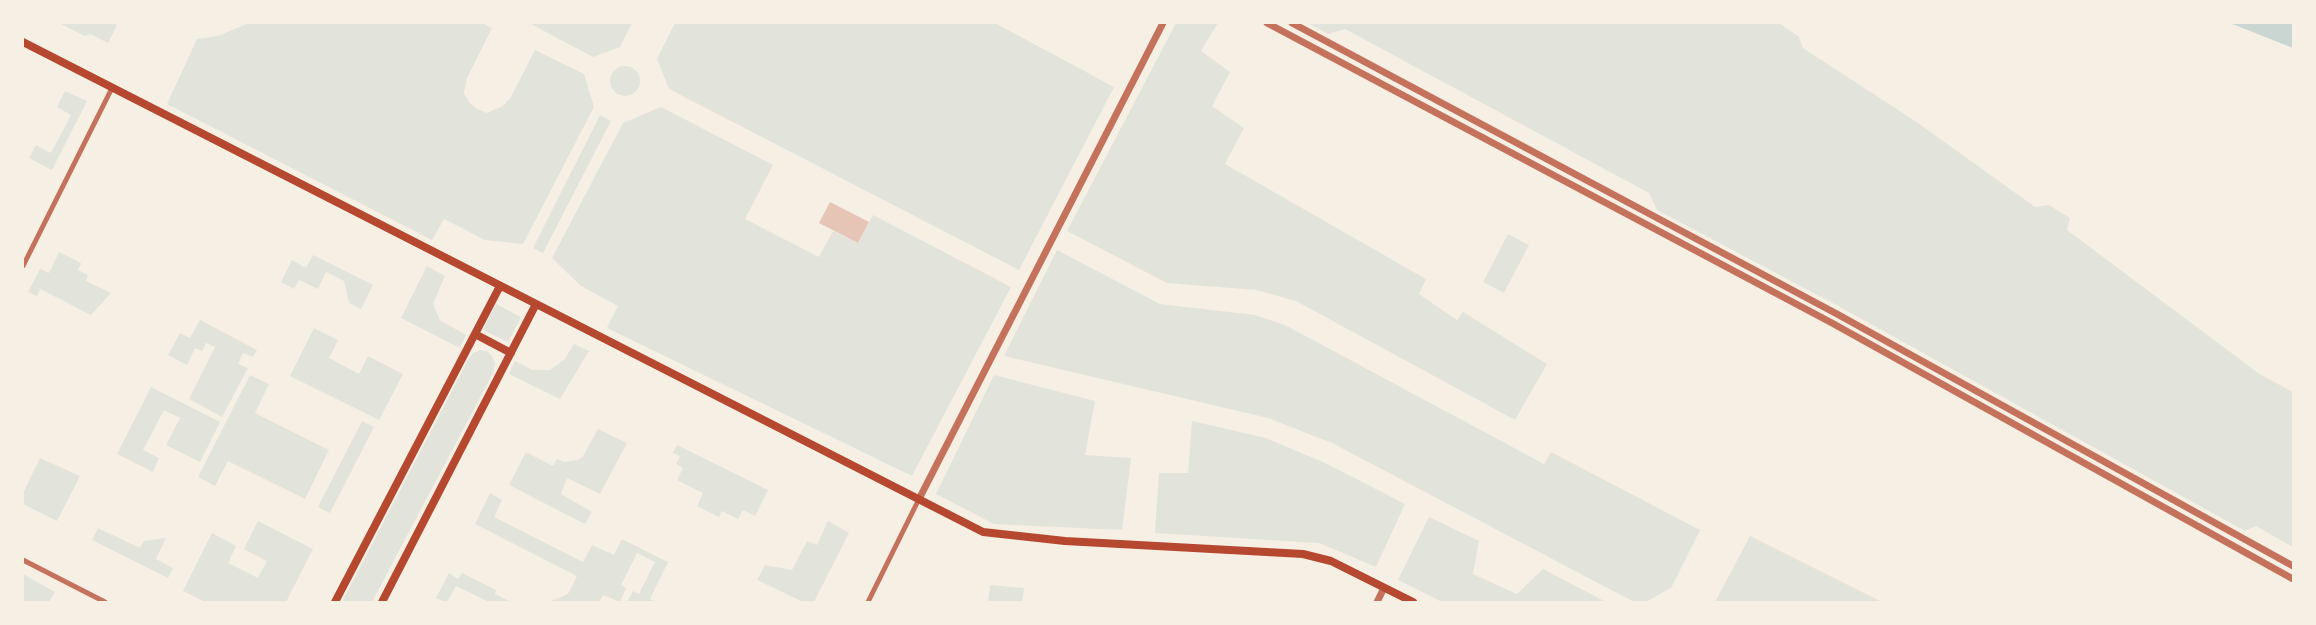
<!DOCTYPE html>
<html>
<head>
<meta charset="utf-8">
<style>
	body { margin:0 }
	#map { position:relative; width:2316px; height:625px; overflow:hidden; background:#f6efe4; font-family:Raleway,sans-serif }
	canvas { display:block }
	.frame { position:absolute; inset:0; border:24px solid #f6efe4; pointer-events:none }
</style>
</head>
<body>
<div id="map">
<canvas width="2316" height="625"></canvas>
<div class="frame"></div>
</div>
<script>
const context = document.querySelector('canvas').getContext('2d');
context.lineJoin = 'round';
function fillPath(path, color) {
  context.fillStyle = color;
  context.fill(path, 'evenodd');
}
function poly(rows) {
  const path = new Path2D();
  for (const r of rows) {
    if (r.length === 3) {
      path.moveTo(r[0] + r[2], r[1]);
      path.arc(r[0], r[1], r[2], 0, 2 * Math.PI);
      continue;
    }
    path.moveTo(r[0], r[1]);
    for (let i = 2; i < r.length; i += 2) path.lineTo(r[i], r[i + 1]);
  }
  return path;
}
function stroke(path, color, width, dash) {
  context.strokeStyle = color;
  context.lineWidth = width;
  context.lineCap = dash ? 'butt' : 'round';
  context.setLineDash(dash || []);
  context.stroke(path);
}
const green = poly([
	[59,23,113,23,117,25,108,43,90,34,85,36],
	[249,23,482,23,492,28,467,78,464,93,469,102,477,109,487,113,503,106,511,97,535,50,584,74,594,107,523,244,485,240,444,219,432,240,167,104,197,39,218,36],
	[529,23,632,23,620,47,593,57],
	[675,23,995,23,1114,87,1019,270,669,89,657,59],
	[1176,23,1218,23,1201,51,1230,72,1212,106,1244,128,1225,164,1426,279,1419,294,1457,320,1463,312,1547,364,1515,420,1296,301,1256,290,1167,283,1067,231],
	[1308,23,1779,23,1799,37,1803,48,1918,123,2035,207,2049,205,2070,218,2067,230,2261,375,2293,392,2293,547,2256,526,2245,531,1840,307,1657,210,1649,193,1345,29,1328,34],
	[625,81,15],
	[65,91,87,101,52,170,29,158,36,145,51,153,71,115,57,107],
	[661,107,773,165,745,219,819,257,833,231,858,243,873,215,1011,287,912,476,607,328,618,306,581,286,552,258,623,123],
	[600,115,611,121,543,253,533,248],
	[1508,234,1529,245,1504,293,1483,282],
	[1057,250,1160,304,1255,315,1285,325,1544,464,1551,452,1700,530,1671,588,1646,602,1634,602,1332,443,1268,418,1004,356],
	[59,252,81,263,78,270,88,275,86,281,111,293,91,315,40,289,37,296,28,292,40,269,49,273],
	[313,255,373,285,361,309,349,303,344,281,326,272,318,289,299,280,294,289,281,282,292,260,306,268],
	[427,266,445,276,433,304,440,320,466,335,460,348,401,318],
	[496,304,521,317,508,342,483,330],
	[200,320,257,350,253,357,243,353,238,364,248,368,222,417,189,399,215,347,206,343,202,351,195,348,187,365,168,355,180,333,190,338],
	[314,328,338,340,329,358,359,374,368,356,403,374,379,420,290,376],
	[574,344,589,351,560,399,509,374,515,361,533,370,550,370,564,360],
	[480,350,487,351,492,356,495,364,493,373,372,602,342,602,468,360,473,353],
	[250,375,269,384,255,413,329,450,305,499,228,461,215,486,198,477],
	[994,375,1095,401,1085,455,1131,458,1122,530,994,524,936,494],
	[151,387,220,422,200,462,166,445,180,418,164,410,143,450,159,458,153,472,117,454],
	[362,421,374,427,330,513,318,507],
	[1192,421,1266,438,1327,464,1405,504,1376,567,1319,543,1155,533,1159,473,1188,473],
	[598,429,627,443,600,494,567,478,561,494,592,512,585,524,509,485,526,452,553,466,557,459,564,462,578,460,583,456],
	[677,445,768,490,755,516,743,510,738,519,722,511,719,517,697,506,703,493,677,480,683,468,676,464,680,456,673,453],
	[40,458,80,476,57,521,23,504,23,493],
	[490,493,502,500,494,517,583,562,592,545,614,555,622,539,668,562,650,599,655,602,627,602,633,591,639,594,655,562,637,553,621,585,626,588,620,602,603,595,599,602,549,602,568,594,577,576,475,524],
	[1429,517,1479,541,1473,574,1517,594,1543,569,1606,602,1442,602,1398,580],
	[258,521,313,549,286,602,205,602,183,591,212,533,236,546,228,563,258,578,267,561,244,549],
	[828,521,849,533,814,602,803,602,757,580,765,565,792,570,807,541,817,545],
	[98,528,140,548,144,541,166,538,156,559,173,568,168,578,92,540],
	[1750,536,1882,602,1715,602],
	[449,573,458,579,462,573,496,590,495,594,511,602,489,602,456,586,447,602,445,602,436,598],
	[23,574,55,592,49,602,23,602],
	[990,585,1024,588,1022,602,988,602]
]);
const water = poly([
	[2230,23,2293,23,2293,48]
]);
const building = poly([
	[830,202,869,222,858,243,819,223]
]);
const minor = poly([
	[23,266,112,88],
	[23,560,105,602],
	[868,602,919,499]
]);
const tertiary = poly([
	[1267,23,1832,323,2293,579],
	[1292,23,1837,314,2293,566],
	[919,499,1163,23],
	[1377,602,1384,588]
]);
const secondary = poly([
	[23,42,983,532,1065,541,1303,554,1331,561,1413,602],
	[475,334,511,353],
	[335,602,500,286],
	[382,602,536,304]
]);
fillPath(green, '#e2e4dc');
fillPath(water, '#c9d6d2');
fillPath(building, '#e6c5b7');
stroke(minor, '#c5725c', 5);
stroke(tertiary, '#c5725c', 7);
stroke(secondary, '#b5482f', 8);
</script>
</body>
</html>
